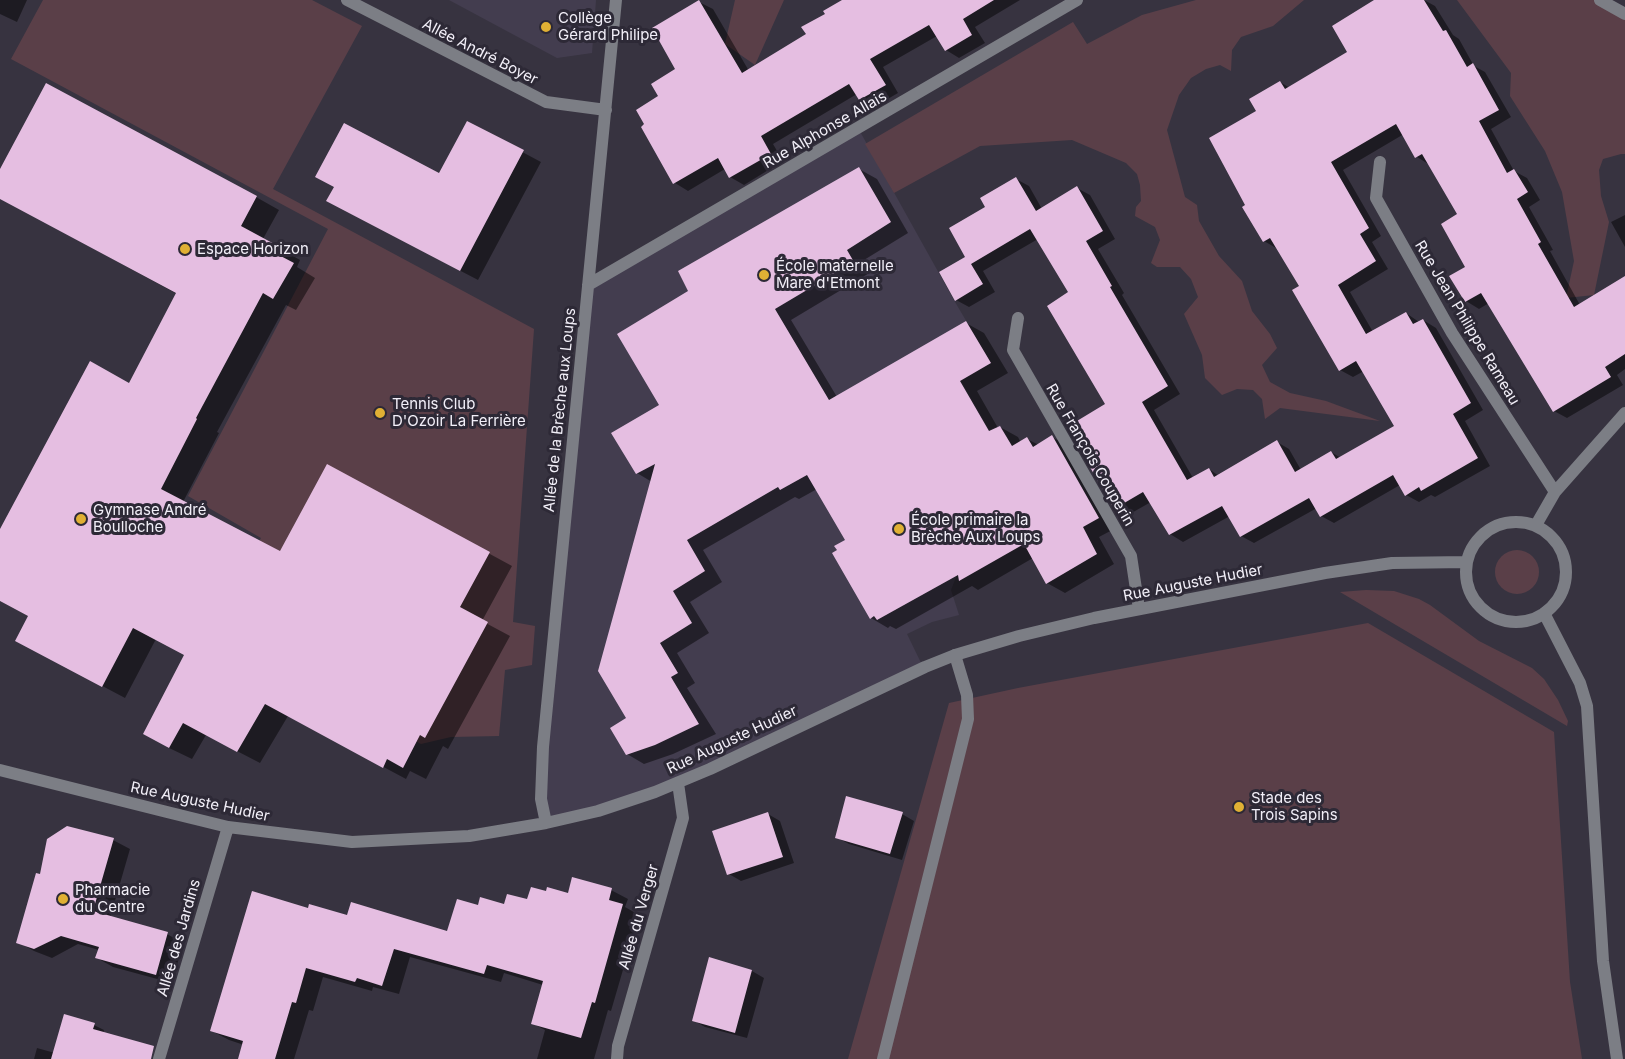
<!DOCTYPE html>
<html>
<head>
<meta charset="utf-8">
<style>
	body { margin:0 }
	canvas { display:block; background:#373340 }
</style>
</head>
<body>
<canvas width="1625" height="1059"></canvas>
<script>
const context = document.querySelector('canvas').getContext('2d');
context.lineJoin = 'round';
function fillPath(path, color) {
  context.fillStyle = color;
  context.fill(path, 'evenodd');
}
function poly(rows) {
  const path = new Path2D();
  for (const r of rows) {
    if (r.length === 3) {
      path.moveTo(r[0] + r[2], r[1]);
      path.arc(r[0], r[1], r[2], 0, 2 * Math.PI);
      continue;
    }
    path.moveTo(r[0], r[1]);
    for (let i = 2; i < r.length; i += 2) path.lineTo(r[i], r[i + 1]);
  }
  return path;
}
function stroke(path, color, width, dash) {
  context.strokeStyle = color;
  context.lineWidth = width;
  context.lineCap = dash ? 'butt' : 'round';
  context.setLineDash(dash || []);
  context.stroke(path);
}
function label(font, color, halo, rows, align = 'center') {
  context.font = font + ' Inter,sans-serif';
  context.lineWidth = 6;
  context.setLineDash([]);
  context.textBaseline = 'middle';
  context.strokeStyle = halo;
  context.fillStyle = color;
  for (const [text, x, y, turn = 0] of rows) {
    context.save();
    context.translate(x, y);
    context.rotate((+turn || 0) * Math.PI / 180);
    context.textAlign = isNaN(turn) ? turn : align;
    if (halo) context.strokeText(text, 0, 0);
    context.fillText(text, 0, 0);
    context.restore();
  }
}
const built = poly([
	[449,0,596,0,592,53,557,58],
	[858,128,955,302,991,363,961,381,989,430,1000,425,1008,438,987,450,960,567,951,590,959,615,932,622,907,634,923,667,710,769,546,823,541,799,588,285]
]);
const green = poly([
	[43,0,312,0,362,26,273,189,534,329,513,622,535,626,532,665,505,670,499,736,451,737,421,744,266,662,204,640,261,538,188,496,328,229,11,59],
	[735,0,784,0,755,65,725,44],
	[1196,0,1304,0,1273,26,1241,37,1232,50,1231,71,1220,65,1206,69,1191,78,1179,95,1167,130,1185,197,1197,205,1199,221,1219,256,1242,281,1252,311,1270,334,1277,348,1262,365,1270,382,1290,393,1326,401,1380,421,1280,408,1265,419,1262,399,1253,390,1237,389,1222,395,1205,378,1202,355,1184,314,1198,297,1191,279,1180,267,1157,267,1151,263,1160,240,1155,227,1135,216,1136,207,1141,201,1140,185,1137,174,1126,163,1072,140,980,146,894,193,865,144,1073,22,1087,44,1142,15],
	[1457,0,1600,0,1625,14,1625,154,1621,154,1603,159,1599,170,1601,196,1609,222,1594,295,1566,298,1574,261,1562,192,1545,151,1510,96,1511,73],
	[1517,572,22],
	[1366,590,1394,591,1419,599,1430,605,1479,641,1532,668,1544,679,1558,700,1568,721,1567,726,1340,592],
	[1368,623,1554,732,1570,982,1582,1059,848,1059,949,703,1018,688]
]);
const shadow = poly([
	[0,0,27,0,17,22,0,14],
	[845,0,1020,0,975,27,985,43,959,58,946,50,937,36,883,67,898,93,874,107,860,99,857,94,773,144,783,161,744,185,730,177,725,169,688,191,675,183,643,127,677,70,699,2,713,9,749,71,808,35,827,15],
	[1385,0,1424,0,1435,6,1453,35,1459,39,1474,66,1485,72,1511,117,1491,129,1514,171,1527,178,1540,200,1529,207,1553,250,1550,251,1580,305,1625,278,1625,369,1617,375,1623,385,1567,418,1554,411,1489,303,1479,309,1466,301,1467,267,1459,215,1430,165,1417,157,1404,134,1343,170,1381,236,1372,242,1388,269,1350,292,1373,332,1406,313,1419,322,1423,320,1436,328,1483,410,1465,421,1490,466,1435,497,1431,495,1419,502,1406,495,1400,485,1334,523,1321,516,1317,508,1254,543,1241,536,1230,516,1183,542,1170,534,1151,502,1128,515,1115,508,1107,405,1070,292,1038,239,983,271,995,292,969,307,956,300,967,257,987,207,1016,179,1029,186,1042,209,1077,188,1090,195,1115,239,1098,249,1124,293,1122,295,1180,394,1154,410,1193,478,1209,469,1219,476,1277,442,1289,449,1301,470,1331,452,1341,458,1396,427,1364,371,1353,377,1340,370,1301,286,1276,248,1264,241,1247,205,1258,111,1280,82,1290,88,1349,52],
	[468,123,541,162,478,280,346,211,439,175],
	[859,169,877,179,908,233,864,260,871,272,791,320,837,397,966,323,984,333,1008,373,977,391,998,428,1000,427,1018,437,1021,443,1027,439,1039,445,1052,437,1070,447,1116,528,1099,537,1114,564,1065,593,1047,583,1033,558,978,590,972,586,896,629,890,626,888,628,871,618,847,540,817,489,799,499,795,497,703,550,722,582,690,602,709,633,677,653,695,683,687,688,716,734,673,754,644,764,627,754,652,482,637,473,661,405,690,292],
	[0,172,256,197,279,210,263,239,300,260,297,267,315,278,296,310,286,305,217,432,219,433,183,502,280,553,328,466,512,566,482,621,510,636,448,749,443,746,426,779,410,771,406,779,288,716,260,763,206,735,192,759,167,747,186,655,156,639,125,698,40,653,30,617,0,601,0,533,129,385,177,294,0,198],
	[1625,215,1625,247,1611,222],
	[768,814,780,821,794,863,741,881,729,874],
	[902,814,914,821,902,860,849,844,836,837],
	[113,840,130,849,110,918,167,934,183,943,172,983,113,967,97,958,99,950,78,944,52,958,34,951,18,942,41,876],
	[611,890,628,899,625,907,639,915,611,1011,608,1010,594,1059,537,1059,545,1030,532,1023,543,985,504,973,501,982,410,957,399,994,373,987,372,991,323,977,313,1011,309,1010,294,1059,240,1059,244,1045,229,1040,212,1031,309,910,448,933,479,907,505,905,528,901,547,893,569,895],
	[710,959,752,971,764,978,747,1038,705,1027,693,1020],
	[94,1025,104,1030,96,1059,34,1059,37,1048,55,1053]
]);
const building = poly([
	[699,0,742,73,806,34,801,27,825,14,823,11,842,0,994,0,963,19,972,35,945,51,929,25,870,59,886,85,859,100,849,84,761,136,771,154,729,178,718,158,673,184,641,127,644,124,636,110,658,96,651,84,675,69,652,28],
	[1374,0,1424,0,1443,31,1446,30,1467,67,1473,63,1499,110,1479,121,1507,173,1514,169,1528,192,1517,199,1541,242,1538,244,1574,307,1625,276,1625,354,1605,367,1611,377,1553,412,1481,293,1465,302,1449,276,1465,267,1441,224,1457,214,1422,154,1415,158,1396,124,1331,162,1369,228,1360,234,1376,261,1338,285,1366,334,1406,312,1413,324,1423,319,1471,403,1453,414,1478,458,1421,491,1419,487,1405,496,1393,475,1320,517,1309,498,1240,537,1222,506,1169,535,1143,492,1114,509,1067,427,1105,404,1047,306,1068,292,1030,229,971,264,983,284,955,301,939,272,965,257,949,228,985,207,980,198,1016,177,1036,211,1077,186,1103,231,1086,241,1112,286,1110,287,1168,386,1142,402,1187,480,1209,468,1214,477,1277,440,1295,472,1331,451,1336,459,1394,426,1356,361,1339,371,1292,290,1299,286,1270,238,1263,242,1242,207,1245,205,1209,138,1256,111,1249,99,1280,81,1285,89,1347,52,1332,26],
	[46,83,257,196,241,226,278,246,275,253,294,263,273,299,263,293,196,418,197,419,161,489,280,551,327,464,490,552,460,607,488,622,425,738,420,735,403,768,387,759,383,768,265,704,237,752,183,723,169,748,143,734,184,655,133,628,102,687,15,641,28,616,0,601,0,529,90,361,129,383,176,293,0,199,0,169],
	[467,121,524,150,460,271,326,201,334,187,315,177,344,123,439,173],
	[859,167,891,222,847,250,854,262,775,309,829,400,966,321,991,363,960,381,989,431,1000,426,1012,446,1027,437,1033,447,1052,435,1099,518,1083,527,1097,554,1046,584,1024,544,959,581,958,575,877,620,874,616,870,619,832,553,837,550,834,546,845,540,807,475,780,490,778,487,687,540,705,571,673,591,692,623,660,643,678,673,671,677,699,724,655,745,626,755,610,728,626,718,598,671,655,464,636,474,611,433,659,405,617,334,688,291,678,271],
	[846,796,903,812,890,854,835,838],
	[768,812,783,857,727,875,712,831],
	[67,826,114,838,93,911,168,932,156,975,95,958,99,947,61,936,34,949,16,943,36,873,40,874,47,839],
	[572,877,612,888,609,900,623,904,595,1003,592,1002,581,1038,531,1024,543,981,487,965,484,974,394,949,382,986,357,978,355,982,306,968,296,1003,292,1002,275,1059,238,1059,243,1041,210,1031,252,891,308,908,309,904,347,915,351,902,447,931,457,899,478,905,480,897,504,904,507,894,527,899,531,887,546,891,547,887,568,893],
	[709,957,752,970,735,1033,692,1021],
	[64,1014,95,1023,93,1029,154,1046,151,1059,51,1059]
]);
const service = poly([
	[883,1059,968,719,967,695,955,655]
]);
const minor = poly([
	[347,0,546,102,606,110],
	[1600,0,1625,14],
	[1380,162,1376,198,1452,333,1555,492],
	[588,285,1077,0],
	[1018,318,1013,350,1131,556,1139,609],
	[1516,572,50],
	[1536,525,1555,492,1625,413],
	[1544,613,1580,683,1587,706,1603,961,1617,1059],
	[0,770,167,812,228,827,261,831,352,842,469,836,546,823,598,811,655,792,710,769,925,667,955,655,1019,636,1094,618,1325,573,1392,563,1467,562],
	[546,823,541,799,543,747,616,0],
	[159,1059,228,827],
	[617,1059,618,1046,683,818,678,783]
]);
const markers = [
	[546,27,6,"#e0b034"],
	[185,249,6,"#e0b034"],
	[764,275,6,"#e0b034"],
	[380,413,6,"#e0b034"],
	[81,519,6,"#e0b034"],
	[899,529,6,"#e0b034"],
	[1239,807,6,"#e0b034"],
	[63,899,6,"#e0b034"]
];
const poiNames = [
	["Collège",558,18],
	["Gérard Philipe",558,35],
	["Espace Horizon",197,249],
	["École maternelle",776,266],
	["Mare d'Etmont",776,283],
	["Tennis Club",392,404],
	["D'Ozoir La Ferrière",392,421],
	["Gymnase André",93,510],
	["Boulloche",93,527],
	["École primaire la",911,520],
	["Brèche Aux Loups",911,537],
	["Stade des",1251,798],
	["Trois Sapins",1251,815],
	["Pharmacie",75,890],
	["du Centre",75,907]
];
const streetNames = [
	["Allée André Boyer",480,52,27],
	["Rue Alphonse Allais",825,130,-30],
	["Rue Jean Philippe Rameau",1467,323,59],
	["Allée de la Brèche aux Loups",560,410,-84],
	["Rue François Couperin",1090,455,60],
	["Rue Auguste Hudier",1193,583,-11],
	["Rue Auguste Hudier",732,740,-25],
	["Rue Auguste Hudier",200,802,12],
	["Allée du Verger",639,917,-74],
	["Allée des Jardins",179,938,-74]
];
fillPath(built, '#433d4f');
fillPath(green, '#5a3f48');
fillPath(shadow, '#0007');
fillPath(building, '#e5bee1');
stroke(service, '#7c7e85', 12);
stroke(minor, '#7c7e85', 12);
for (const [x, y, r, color] of markers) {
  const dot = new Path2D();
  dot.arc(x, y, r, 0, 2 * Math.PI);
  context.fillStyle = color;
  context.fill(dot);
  stroke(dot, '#2d2936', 2);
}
label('15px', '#f2eff8', '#2d2936', poiNames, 'left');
label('15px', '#f2eff8', '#2d2936', streetNames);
</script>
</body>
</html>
